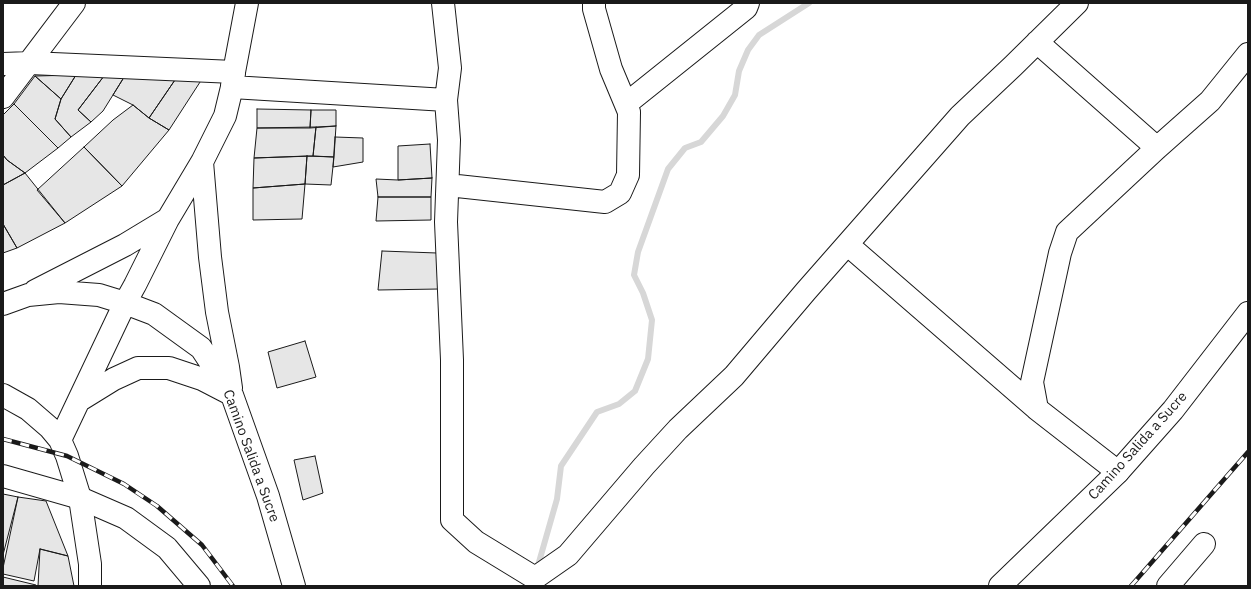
<!DOCTYPE html>
<html>
<head>
<meta charset="utf-8">
<style>
	body { margin:0 }
	#map { position:relative; width:1251px; height:589px; overflow:hidden; background:#fff; font-family:"IBM Plex Sans",sans-serif }
	canvas { display:block }
	.frame { position:absolute; inset:0; border:4px solid #1a1a1a; pointer-events:none }
</style>
</head>
<body>
<div id="map">
<canvas width="1251" height="589"></canvas>
<div class="frame"></div>
</div>
<script>
const context = document.querySelector('canvas').getContext('2d');
context.lineJoin = 'round';
function poly(rows) {
  const path = new Path2D();
  for (const r of rows) {
    path.moveTo(r[0], r[1]);
    for (let i = 2; i < r.length; i += 2) path.lineTo(r[i], r[i + 1]);
  }
  return path;
}
function stroke(path, color, width, dash) {
  context.strokeStyle = color;
  context.lineWidth = width;
  context.lineCap = dash ? 'butt' : 'round';
  context.setLineDash(dash || []);
  context.stroke(path);
}
function fillPath(path, color) {
  context.fillStyle = color;
  context.fill(path, 'evenodd');
}
function label(font, color, halo, rows, align = 'center') {
  context.font = font + ' "IBM Plex Sans",sans-serif';
  context.lineWidth = 3;
  context.setLineDash([]);
  context.textBaseline = 'middle';
  context.strokeStyle = halo;
  context.fillStyle = color;
  for (const [text, x, y, turn = 0] of rows) {
    context.save();
    context.translate(x, y);
    context.rotate((+turn || 0) * Math.PI / 180);
    context.textAlign = isNaN(turn) ? turn : align;
    if (halo) context.strokeText(text, 0, 0);
    context.fillText(text, 0, 0);
    context.restore();
  }
}
const stream = poly([
	[537,569,557,499,561,466,597,412,619,404,635,391,648,359,652,320,643,293,634,275,638,252,668,169,685,148,701,142,723,116,735,95,739,71,748,50,759,35,809,3]
]);
const building = poly([
	[126,74,103,111,91,122,78,110,104,76,126,74],
	[126,74,177,77,149,118,133,105,113,95,126,74],
	[76,75,104,76,78,110,91,122,71,137,55,119,61,99,76,75],
	[76,75,61,99,35,76,76,75],
	[35,76,61,99,55,119,71,137,58,148,14,104,35,76],
	[177,77,202,79,169,130,149,118,177,77],
	[14,104,58,148,25,173,7,160,3,155,3,115,14,104],
	[133,105,149,118,169,130,122,186,84,147,113,120,133,105],
	[257,109,311,110,310,128,257,128,257,109],
	[311,110,336,110,336,126,310,128,311,110],
	[336,126,334,157,313,156,316,127,336,126],
	[316,127,313,156,254,158,257,128,316,127],
	[335,137,363,138,363,162,333,167,335,137],
	[430,144,432,178,398,180,398,146,430,144],
	[84,147,122,186,65,223,37,190,84,147],
	[3,155,7,160,25,173,3,185,3,155],
	[307,156,305,184,253,188,254,158,307,156],
	[307,156,334,157,331,185,305,184,307,156],
	[25,173,65,223,17,248,3,224,3,185,25,173],
	[432,178,431,197,378,197,376,179,398,180,432,178],
	[305,184,302,219,253,220,253,188,305,184],
	[378,197,431,197,431,220,376,221,378,197],
	[3,224,17,248,3,253,3,224],
	[382,251,437,253,439,289,378,290,382,251],
	[305,341,316,377,277,388,268,352,305,341],
	[315,456,323,493,303,500,294,460,315,456],
	[3,494,18,497,3,555,3,494],
	[18,497,46,501,68,556,40,549,34,581,3,574,3,568,18,497],
	[40,549,68,556,74,586,38,586,40,549],
	[3,577,36,585,35,586,3,586,3,577]
]);
const minor = poly([
	[443,3,450,68,446,100,449,140,446,222,452,360,452,520,476,542,535,578,568,555,644,466,678,429,734,376,806,291,960,116,1013,66,1077,3],
	[1037,42,1157,148],
	[3,64,30,63,234,72],
	[232,87,446,100],
	[3,97,74,3],
	[626,104,746,8,748,3],
	[448,185,605,202,620,193,628,175,629,112,611,69,594,9,594,3],
	[848,245,1037,409,1118,472],
	[1037,409,1032,382,1060,253,1067,232,1157,148,1210,101,1248,54],
	[3,476,80,498,126,518,167,548,199,586],
	[1168,586,1204,544]
]);
const major = poly([
	[202,162,210,257,217,312,228,367,231,388],
	[35,291,125,245,168,219],
	[3,304,28,295,59,292,99,295,125,303,154,314,201,348,232,395,268,496,294,586],
	[3,395,28,409,50,428,60,440,67,456,80,498,90,564,90,586],
	[80,400,114,379,138,368,169,368,202,379,229,393],
	[60,440,125,303,135,285,168,219,202,162,225,116,232,87,234,72,247,3],
	[1000,586,1118,472,1173,410,1248,313]
]);
const rail = poly([
	[3,439,67,456,124,484,157,506,202,545,233,586],
	[1131,586,1248,452]
]);
const streetNames = [
	["Camino Salida a Sucre",1138,446,-48],
	["Camino Salida a Sucre",251,456,70]
];
stroke(stream, '#d7d7d7', 6);
fillPath(building, '#e6e6e6');
stroke(building, '#1a1a1a', 1);
stroke(minor, '#1a1a1a', 24);
stroke(major, '#1a1a1a', 24);
stroke(minor, '#fff', 22);
stroke(major, '#fff', 22);
stroke(rail, '#1a1a1a', 4.5);
stroke(rail, '#fff', 3, [9]);
label('14px', '#1a1a1a', '#fff', streetNames);
</script>
</body>
</html>
